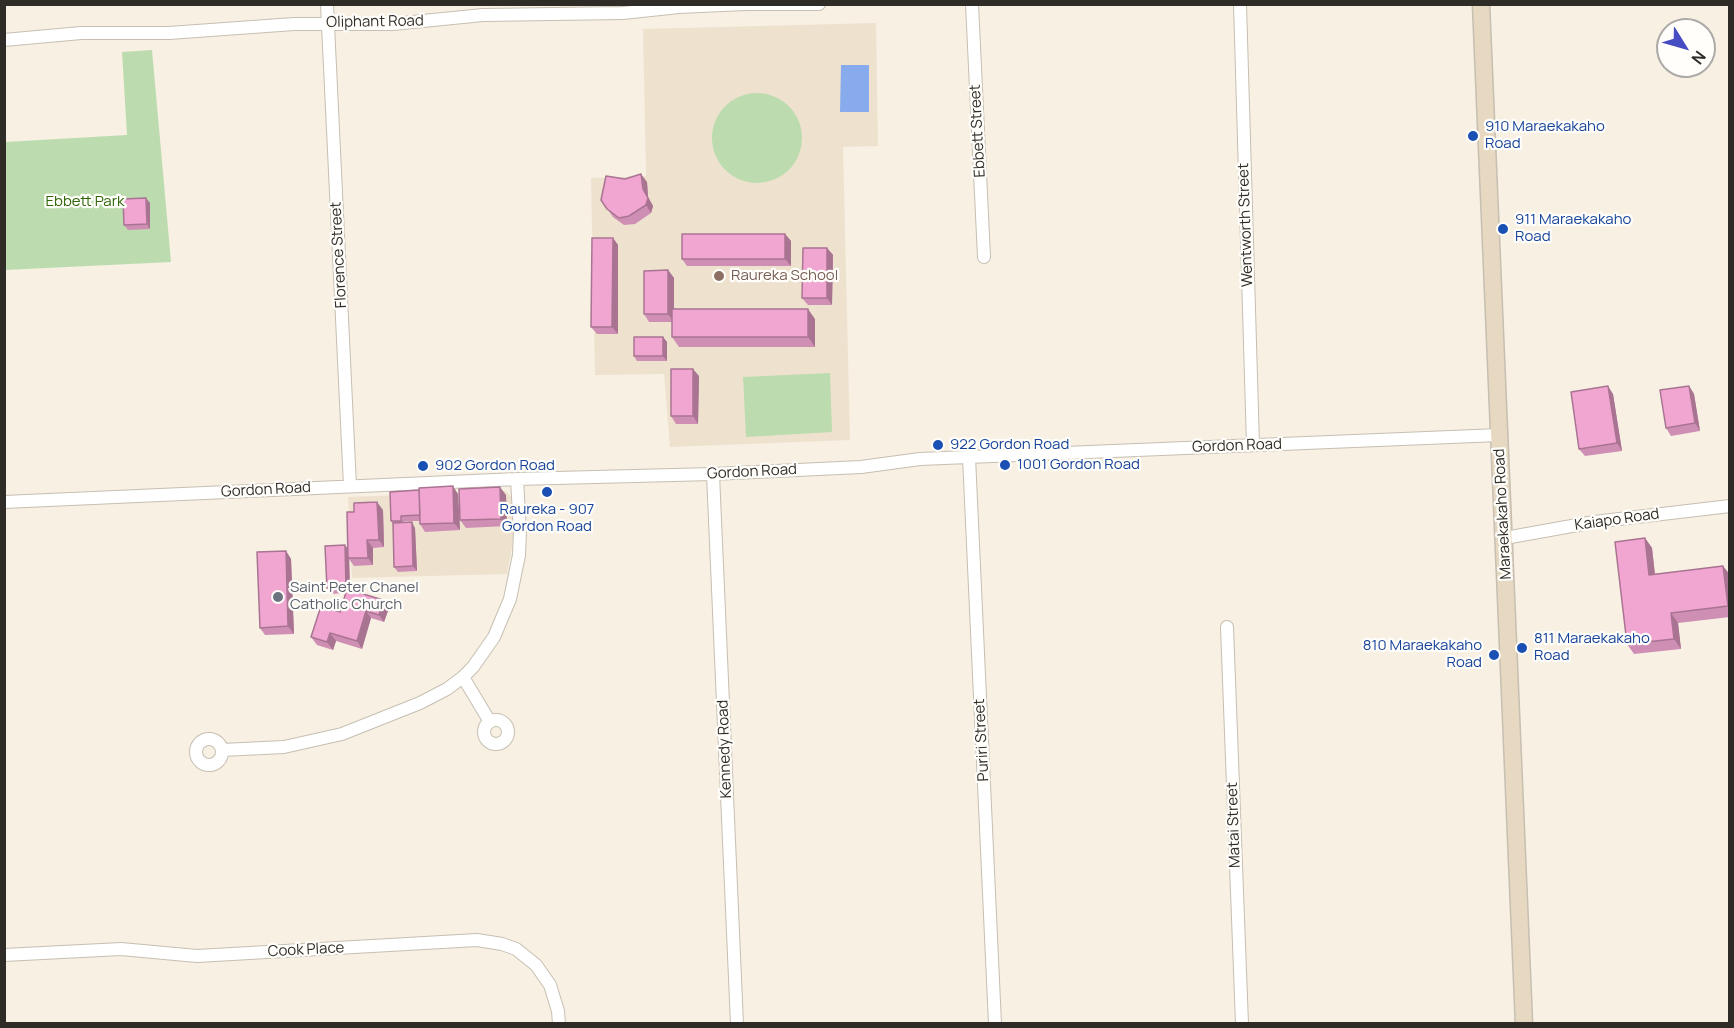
<!DOCTYPE html>
<html>
<head>
<meta charset="utf-8">
<style>
	body { margin:0 }
	#map { position:relative; width:1734px; height:1028px; overflow:hidden; background:#f7f0e3; font-family:Manrope,sans-serif }
	canvas { display:block }
	.frame { position:absolute; inset:0; border:6px solid #2f2c27; pointer-events:none }
	.north { position:absolute; left:1656px; top:18px; width:60px; height:60px; box-sizing:border-box; background:#fffefb; border:2px solid #acaaa6; border-radius:50%; rotate:127deg; font-size:16px; font-weight:700; line-height:24px; text-align:center; color:#2f2c27 }
	.north::after { content:''; display:block; margin:auto; width:21px; height:27px; background:#464dc2; clip-path:polygon(50% 0,100% 100%,50% 72%,0 100%) }
</style>
</head>
<body>
<div id="map">
<canvas width="1734" height="1028"></canvas>
<div class="frame"></div>
<div class="north">N</div>
</div>
<script>
const context = document.querySelector('canvas').getContext('2d');
context.lineJoin = 'round';
function fillPath(path, color) {
  context.fillStyle = color;
  context.fill(path, 'evenodd');
}
function poly(rows) {
  const path = new Path2D();
  for (const r of rows) {
    if (r.length === 3) {
      path.moveTo(r[0] + r[2], r[1]);
      path.arc(r[0], r[1], r[2], 0, 2 * Math.PI);
      continue;
    }
    path.moveTo(r[0], r[1]);
    for (let i = 2; i < r.length; i += 2) path.lineTo(r[i], r[i + 1]);
  }
  return path;
}
function stroke(path, color, width, dash) {
  context.strokeStyle = color;
  context.lineWidth = width;
  context.lineCap = dash ? 'butt' : 'round';
  context.setLineDash(dash || []);
  context.stroke(path);
}
function label(font, color, halo, rows, align = 'center') {
  context.font = font + ' Manrope,sans-serif';
  context.lineWidth = 4.5;
  context.setLineDash([]);
  context.textBaseline = 'middle';
  context.strokeStyle = halo;
  context.fillStyle = color;
  for (const [text, x, y, turn = 0] of rows) {
    context.save();
    context.translate(x, y);
    context.rotate((+turn || 0) * Math.PI / 180);
    context.textAlign = isNaN(turn) ? turn : align;
    if (halo) context.strokeText(text, 0, 0);
    context.fillText(text, 0, 0);
    context.restore();
  }
}
const built = poly([
	[876,23,878,146,843,147,850,440,670,447,664,374,595,375,591,178,646,176,643,29],
	[506,491,513,499,513,541,507,574,352,578,348,497]
]);
const green = poly([
	[152,50,171,262,5,270,5,142,127,135,122,52],
	[757,138,45],
	[830,373,832,432,746,437,743,377]
]);
const water = poly([
	[841,65,869,65,869,112,840,112]
]);
const street = poly([
	[327,4,350,486],
	[747,4,819,4],
	[972,4,984,257],
	[1240,4,1253,445],
	[4,40,81,33,169,33,294,24,393,24,483,15,623,13,679,7,745,4],
	[969,457,995,1024],
	[713,474,737,1024],
	[4,502,517,479,713,474,861,467,920,459,1499,435],
	[1505,538,1594,522,1730,506],
	[1227,627,1242,1024],
	[463,677,490,722],
	[496,732,12],
	[209,752,13],
	[222,750,284,747,342,734,420,703,447,689,463,677,473,667,494,637,510,599,519,555,520,532,517,479],
	[4,955,121,949,197,956,477,940,502,944,516,949,536,965,550,985,558,1011,559,1024]
]);
const secondary = poly([
	[1481,4,1524,1024]
]);
const wall = poly([
	[647,182,648,197,653,206,651,213,635,224,624,225,613,217,601,200],
	[150,203,150,229,128,230,124,225],
	[785,234,791,241,791,266,687,266,682,259],
	[613,238,618,245,618,334,597,334,591,327],
	[827,248,833,255,832,305,808,305,802,298],
	[668,270,674,278,674,309,815,319,815,347,679,347,672,337,672,322,649,322,644,314],
	[663,337,667,342,667,361,637,361,634,356],
	[699,376,698,424,676,424,671,416],
	[1689,386,1694,394,1700,431,1671,436,1666,428],
	[1613,394,1622,451,1585,456,1579,449],
	[390,492,458,494,460,530,425,532,420,524,420,521,404,521,404,523,415,528,417,571,398,572,394,567,393,524,391,521],
	[506,495,507,526,466,528,460,520],
	[383,510,384,547,373,548,373,565,354,566,349,559,350,590,389,608,384,622,371,618,362,649,336,641,333,650,317,645,311,637,340,612,346,593,330,594,327,588,348,549],
	[1645,538,1652,548,1655,574,1723,566,1730,575,1730,617,1678,623,1681,649,1634,654,1627,644],
	[286,551,291,559,294,634,265,635,260,628]
]);
const shadedWall = poly([
	[641,174,647,182,648,197,653,206,651,213,646,205],
	[146,198,150,203,150,229,147,224],
	[785,234,791,241,791,266,785,259],
	[613,238,618,245,618,334,612,327],
	[827,248,833,255,832,305,827,298],
	[668,270,674,278,674,322,668,314],
	[808,309,815,319,815,347,808,337],
	[663,337,667,342,667,361,663,356],
	[693,369,699,376,698,424,693,416],
	[1608,386,1613,394,1622,451,1617,443],
	[1689,386,1694,394,1700,431,1695,423],
	[453,486,458,494,460,530,454,523],
	[500,487,506,495,507,526,501,519],
	[377,502,383,510,384,547,379,540],
	[412,522,415,528,417,571,413,566],
	[1645,538,1652,548,1656,585,1649,575],
	[367,540,373,548,373,565,368,558],
	[345,545,349,550,350,593,346,588],
	[286,551,291,559,294,634,288,626],
	[1723,566,1730,575,1730,608,1728,606],
	[383,600,389,608,384,622,379,615],
	[366,611,371,618,362,649,357,641],
	[1671,613,1678,623,1681,649,1674,639],
	[330,633,336,641,333,650,327,642]
]);
const building = poly([
	[641,174,643,189,648,198,646,205,629,216,619,218,607,209,601,200,606,176,625,179,641,174],
	[146,198,147,224,124,225,123,199,146,198],
	[682,234,785,234,785,259,682,259,682,234],
	[592,238,613,238,612,327,591,327,592,238],
	[803,248,827,248,827,298,802,298,803,248],
	[668,270,668,314,644,314,644,271,668,270],
	[672,309,808,309,808,337,672,337,672,309],
	[634,337,663,337,663,356,634,356,634,337],
	[671,369,693,369,693,416,671,416,671,369],
	[1608,386,1617,443,1579,449,1571,392,1608,386],
	[1689,386,1695,423,1666,428,1660,390,1689,386],
	[453,486,454,523,420,524,419,488,453,486],
	[500,487,501,519,460,520,459,489,500,487],
	[419,490,420,515,401,516,401,521,391,521,390,492,419,490],
	[377,502,379,540,367,540,368,558,348,558,347,512,354,512,354,503,377,502],
	[412,522,413,566,394,567,393,523,412,522],
	[1645,538,1649,575,1723,566,1728,606,1671,613,1674,639,1627,644,1615,542,1645,538],
	[345,545,346,588,327,588,325,546,345,545],
	[286,551,288,626,260,628,257,552,286,551],
	[347,589,383,600,379,615,366,611,357,641,330,633,327,642,311,637,321,606,340,612,347,589]
]);
const markers = [
	[1473,136,6,"#1a4fb4"],
	[1503,229,6,"#1a4fb4"],
	[719,276,6,"#8d6e63"],
	[938,445,6,"#1a4fb4"],
	[1005,465,6,"#1a4fb4"],
	[423,466,6,"#1a4fb4"],
	[547,492,6,"#1a4fb4"],
	[278,597,6,"#6b7280"],
	[1522,648,6,"#1a4fb4"],
	[1494,655,6,"#1a4fb4"]
];
const streetNames = [
	["Oliphant Road",375,22,-1],
	["Ebbett Street",978,131,-93],
	["Wentworth Street",1246,225,-92],
	["Florence Street",339,255,-93],
	["Gordon Road",1237,446,-2],
	["Gordon Road",752,472,-3],
	["Gordon Road",266,490,-3],
	["Maraekakaho Road",1503,514,-93],
	["Kaiapo Road",1617,520,-8],
	["Puriri Street",982,740,-93],
	["Kennedy Road",725,749,-92],
	["Matai Street",1234,825,-92],
	["Cook Place",306,950,-3]
];
const transitNames = [
	["910 Maraekakaho",1485,127],
	["Road",1485,144],
	["911 Maraekakaho",1515,220],
	["Road",1515,237],
	["922 Gordon Road",950,445],
	["1001 Gordon Road",1017,465],
	["902 Gordon Road",435,466],
	["Raureka - 907",547,510,"center"],
	["Gordon Road",547,527,"center"],
	["811 Maraekakaho",1534,639],
	["Road",1534,656],
	["810 Maraekakaho",1482,646,"right"],
	["Road",1482,663,"right"]
];
const parkNames = [
	["Ebbett Park",85,202]
];
const educationNames = [
	["Raureka School",731,276]
];
const worshipNames = [
	["Saint Peter Chanel",290,588],
	["Catholic Church",290,605]
];
fillPath(built, '#eee2cf');
fillPath(green, '#bcdcaf');
fillPath(water, '#87abec');
stroke(street, '#c6bfb2', 14);
stroke(secondary, '#c6bfb2', 19);
stroke(street, '#fff', 12);
stroke(secondary, '#e7d9c1', 16);
fillPath(wall, '#cf8fb4');
fillPath(shadedWall, '#a97492');
fillPath(building, '#f1a6d1');
stroke(building, '#a97492', 1.5);
for (const [x, y, r, color] of markers) {
  const dot = new Path2D();
  dot.arc(x, y, r, 0, 2 * Math.PI);
  context.fillStyle = color;
  context.fill(dot);
  stroke(dot, '#fffefb', 2);
}
label('15px', '#2f2c27', '#fffefb', streetNames);
label('15px', '#164399', '#fffefb', transitNames, 'left');
label('15px', '#2f6708', '#fffefb', parkNames);
label('15px', '#785e54', '#fffefb', educationNames, 'left');
label('15px', '#5b616d', '#fffefb', worshipNames, 'left');
</script>
</body>
</html>
